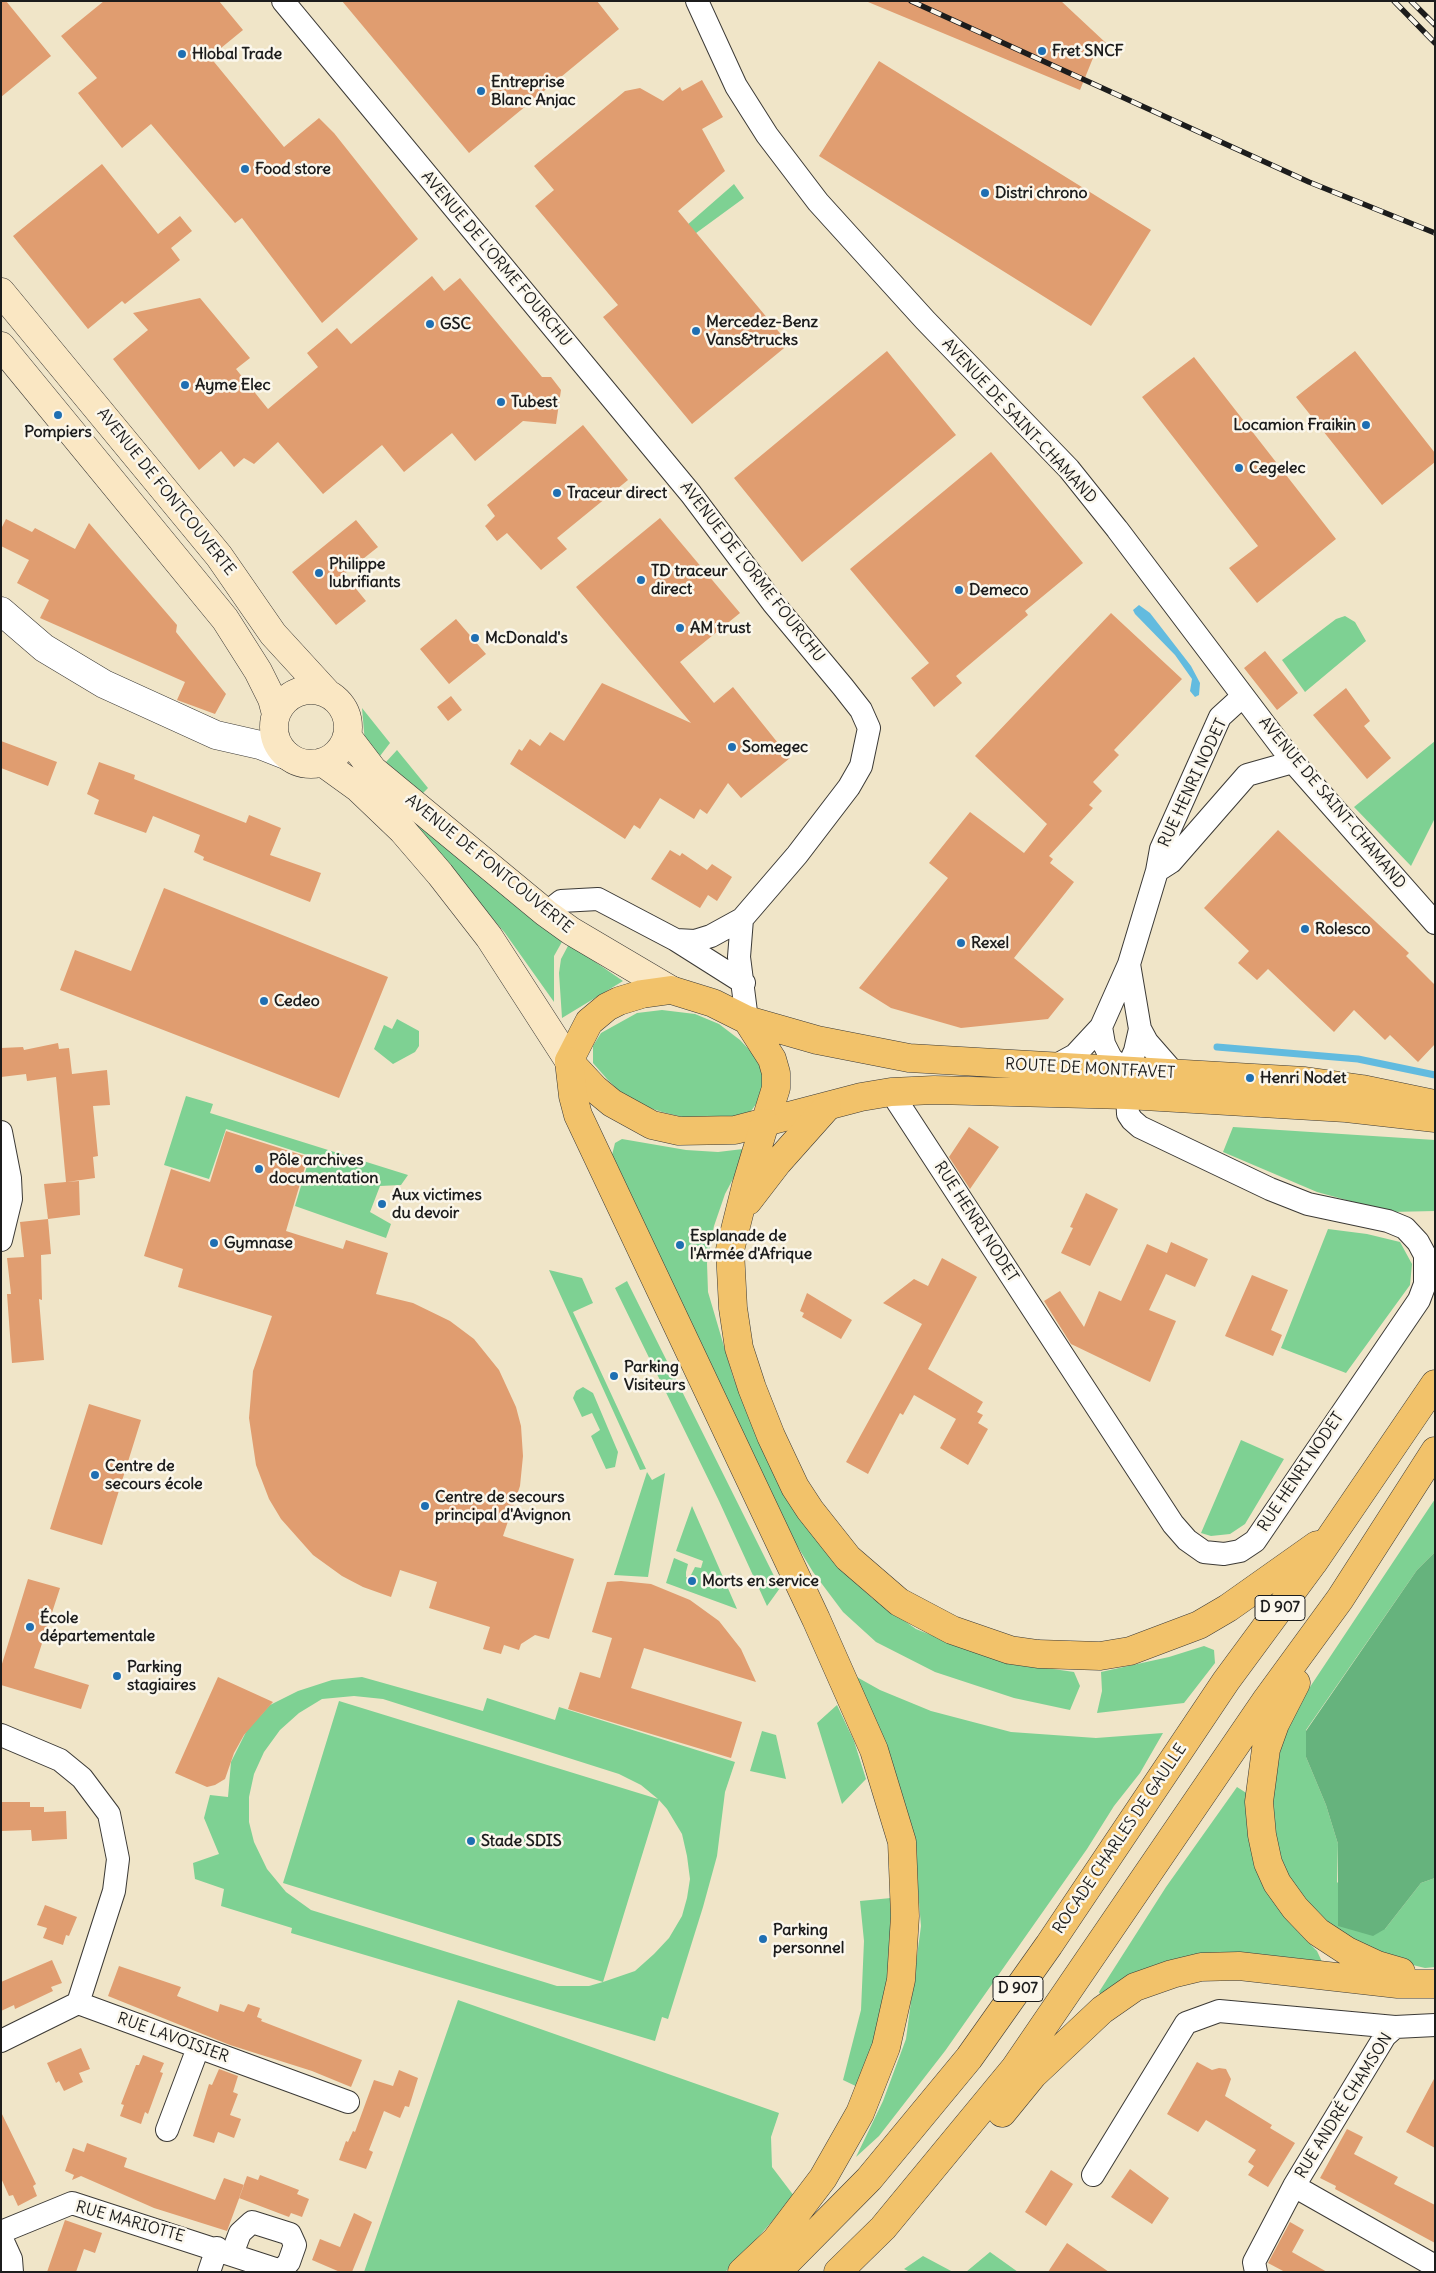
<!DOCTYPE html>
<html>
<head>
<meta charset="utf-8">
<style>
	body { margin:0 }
	#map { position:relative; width:1436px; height:2273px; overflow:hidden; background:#f0e5c8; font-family:Delius,sans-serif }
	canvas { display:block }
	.frame { position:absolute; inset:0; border:2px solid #1c1c1c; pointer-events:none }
</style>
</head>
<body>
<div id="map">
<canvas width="1436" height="2273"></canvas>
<div class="frame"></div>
</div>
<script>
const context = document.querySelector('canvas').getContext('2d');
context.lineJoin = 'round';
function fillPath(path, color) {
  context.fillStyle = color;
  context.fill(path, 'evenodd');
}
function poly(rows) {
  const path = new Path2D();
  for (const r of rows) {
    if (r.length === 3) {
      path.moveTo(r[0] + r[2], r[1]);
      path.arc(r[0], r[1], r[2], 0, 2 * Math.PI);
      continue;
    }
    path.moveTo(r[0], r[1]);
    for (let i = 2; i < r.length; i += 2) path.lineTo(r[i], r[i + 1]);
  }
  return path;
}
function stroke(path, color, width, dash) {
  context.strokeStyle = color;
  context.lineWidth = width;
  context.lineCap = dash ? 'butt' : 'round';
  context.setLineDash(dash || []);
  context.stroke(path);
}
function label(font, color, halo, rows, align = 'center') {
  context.font = font + ' Delius,sans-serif';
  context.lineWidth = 5;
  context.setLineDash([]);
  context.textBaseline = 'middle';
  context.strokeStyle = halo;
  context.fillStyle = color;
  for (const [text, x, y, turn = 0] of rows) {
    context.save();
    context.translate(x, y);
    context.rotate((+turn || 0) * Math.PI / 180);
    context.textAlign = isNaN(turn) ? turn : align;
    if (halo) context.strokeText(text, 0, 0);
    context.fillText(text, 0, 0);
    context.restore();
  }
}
const green = poly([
	[734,184,744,198,692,236,622,282],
	[1345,616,1355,622,1366,641,1305,692,1282,660,1336,619],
	[362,708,390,743,380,756,365,743],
	[1435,741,1435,818,1411,866,1354,807],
	[397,750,428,788,422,794,386,762],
	[407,811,526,915,563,940,554,956,554,1002,505,933,403,814],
	[569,944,623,981,562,1018,559,973,561,959],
	[662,1010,695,1014,719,1024,740,1040,756,1057,763,1074,762,1096,751,1111,737,1117,687,1118,662,1112,641,1105,621,1093,607,1079,593,1063,593,1046,601,1033,637,1013],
	[397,1019,419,1031,419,1046,415,1052,393,1064,374,1049,384,1025,392,1029],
	[186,1096,213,1104,210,1113,408,1175,401,1185,380,1186,370,1212,391,1224,386,1238,295,1206,310,1156,226,1129,209,1179,164,1165],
	[1233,1127,1435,1140,1435,1211,1390,1212,1317,1192,1223,1152],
	[622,1139,686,1150,718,1152,743,1149,744,1158,725,1194,714,1226,707,1263,708,1292,733,1377,755,1433,778,1480,840,1568,872,1598,916,1629,966,1649,1026,1665,1074,1672,1080,1686,1070,1710,1014,1698,935,1672,876,1642,843,1612,813,1572,769,1499,611,1159,615,1143],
	[1328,1229,1367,1234,1400,1242,1412,1264,1410,1285,1346,1373,1281,1348],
	[549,1270,582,1278,593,1303,573,1312,646,1469,640,1470],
	[627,1281,780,1588,767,1606,719,1501,615,1288],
	[583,1387,593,1393,618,1452,615,1467,606,1469,591,1436,600,1430,592,1413,582,1417,573,1398,576,1391],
	[1241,1440,1284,1459,1245,1524,1230,1534,1211,1536,1201,1533],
	[647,1472,652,1480,665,1473,648,1577,614,1575],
	[1435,1499,1435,1552,1417,1570,1306,1730,1306,1757,1326,1805,1338,1844,1337,1882,1385,1929,1421,1883,1435,1878,1435,1967,1425,1968,1372,1955,1325,1927,1294,1889,1276,1845,1272,1790,1282,1743,1294,1711],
	[692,1506,737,1609,666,1583,674,1558,688,1564,686,1572,686,1577,689,1579,695,1567,701,1568,703,1561,676,1551],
	[1204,1646,1214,1650,1215,1663,1184,1703,1097,1713,1102,1691,1101,1672,1169,1657],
	[855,1676,880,1690,931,1711,1011,1732,1096,1738,1163,1733,1140,1773,1114,1806,1087,1849,945,2051,879,2136,856,2157,883,2101,906,2039,921,1926,916,1867],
	[362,1677,483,1711,487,1698,555,1720,559,1707,735,1762,725,1792,717,1856,703,1907,668,2019,662,2017,655,2041,291,1933,292,1928,221,1906,224,1889,195,1879,193,1863,219,1854,204,1818,210,1795,228,1797,231,1762,247,1730,270,1705,298,1691,332,1680],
	[354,1696,383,1699,619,1774,641,1785,658,1799,339,1701,283,1883,603,1982,589,1986,557,1986,311,1910,286,1892,267,1869,254,1842,249,1822,249,1797,254,1774,264,1752,280,1730,299,1713,322,1699],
	[659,1800,667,1809,682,1834,687,1856,690,1879,687,1898,682,1916,669,1938,654,1954,635,1971,603,1982],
	[837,1705,854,1741,866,1779,842,1804,817,1723],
	[762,1731,776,1735,786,1779,750,1771],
	[1237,1787,1251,1796,1274,1896,1298,1932,1317,1951,1323,1964,1285,1960,1102,1998,1099,1992,1166,1887],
	[891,1898,892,1964,862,2089,843,2080,861,2010,864,1941,860,1901],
	[458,2000,779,2113,771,2137,772,2167,794,2196,741,2257,725,2272,364,2272],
	[990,2252,1018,2272,966,2272],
	[923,2256,953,2272,910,2272,904,2269]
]);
const forest = poly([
	[1435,1552,1435,1878,1421,1883,1385,1929,1373,1936,1338,1926,1338,1844,1326,1805,1306,1757,1306,1731,1417,1570]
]);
const water = poly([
	[1139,605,1150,613,1191,666,1200,683,1199,695,1195,697,1190,691,1192,679,1175,655,1135,614,1133,610]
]);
const stream = poly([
	[1217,1047,1358,1059,1435,1075]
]);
const building = poly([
	[1,1,6,1,51,56,1,97],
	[104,1,219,1,243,30,210,57,284,147,319,118,334,133,418,239,322,323,242,218,235,223,151,124,122,148,78,93,97,78,61,36],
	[342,1,597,1,619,29,469,153],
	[1061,1,1106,43,1093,58,1080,90,868,2],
	[879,61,1151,230,1091,326,819,156],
	[702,80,723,117,702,129,725,171,678,211,789,344,692,424,603,317,618,305,535,206,554,190,534,166,625,91,640,88,663,101,680,87,682,91],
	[102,164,158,234,180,216,192,231,171,248,180,260,125,304,122,301,88,329,13,236],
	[432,276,444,291,460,278,542,377,551,377,561,390,556,424,523,421,475,461,452,433,404,472,382,445,323,494,278,442,254,464,244,458,234,467,221,451,199,470,113,359,148,330,133,313,200,298,250,358,236,369,268,409,318,367,307,353,337,328,351,344],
	[887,351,956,435,802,562,734,478],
	[1355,351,1435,453,1435,462,1382,505,1296,397],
	[1194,357,1336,539,1257,603,1229,568,1258,546,1142,397],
	[583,425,628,480,557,538,567,549,541,570,507,533,497,541,485,526,495,516,487,505],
	[991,452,1083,563,1025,611,1028,615,956,676,962,683,934,707,911,678,929,663,850,569],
	[660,518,740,613,680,662,714,703,733,687,790,758,741,798,728,783,707,814,700,809,694,819,660,798,640,829,634,825,625,839,510,764,519,749,522,751,530,739,540,746,550,732,564,741,602,683,691,723,576,587],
	[6,519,32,532,35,528,75,549,89,523,177,625,176,632,226,694,215,714,177,700,185,682,40,618,49,600,17,583,29,560,1,546,1,529],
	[356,520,378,547,344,574,366,601,336,625,292,572],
	[1111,613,1182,679,1114,750,1119,755,1093,782,1102,791,1089,805,1093,808,1049,856,1053,859,1050,863,1074,882,1014,958,1064,999,1048,1019,961,1028,891,1008,859,988,948,878,929,863,970,812,1024,853,1047,824,975,756],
	[456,619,486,654,449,684,420,649],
	[1265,651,1298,693,1277,710,1244,668],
	[1346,688,1370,721,1364,726,1391,758,1367,779,1313,715],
	[451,696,462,710,448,721,437,707],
	[1,741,57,762,48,786,1,768],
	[99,762,135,775,134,779,246,823,249,815,281,828,270,855,321,873,310,902,203,860,204,857,194,852,200,835,153,816,146,833,94,814,99,800,87,794],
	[1278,830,1409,953,1406,956,1435,985,1435,1044,1418,1062,1390,1035,1385,1040,1354,1010,1334,1032,1268,969,1257,980,1238,963,1249,951,1204,908],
	[670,850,680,856,682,853,707,870,712,864,732,877,717,901,708,895,700,908,651,879],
	[164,888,388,977,339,1098,60,990,75,950,131,971],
	[58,1043,59,1049,69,1048,72,1074,107,1070,110,1105,93,1106,98,1156,93,1157,95,1178,67,1182,79,1181,80,1215,48,1219,44,1184,66,1182,56,1077,27,1081,26,1074,1,1077,1,1048,23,1047,24,1050],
	[969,1127,999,1147,970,1189,949,1157],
	[226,1131,308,1157,286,1231,343,1249,346,1240,388,1253,376,1294,413,1303,450,1321,474,1339,499,1370,516,1407,521,1426,523,1456,520,1486,503,1536,574,1559,549,1639,535,1635,521,1644,519,1650,504,1645,501,1654,483,1649,490,1627,429,1608,437,1582,400,1570,391,1597,363,1587,342,1576,313,1555,281,1519,269,1499,256,1465,249,1418,253,1371,272,1316,178,1287,183,1269,144,1256,171,1169,210,1182],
	[1086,1193,1118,1209,1090,1266,1061,1253,1073,1228,1070,1227],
	[48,1219,51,1254,41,1255,42,1300,39,1299,44,1360,12,1363,7,1294,11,1294,7,1258,24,1257,20,1222],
	[1171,1242,1208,1259,1195,1287,1166,1274,1149,1310,1176,1321,1150,1382,1071,1344,1044,1301,1060,1291,1084,1327,1099,1291,1121,1301,1147,1244,1167,1253],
	[942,1258,977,1277,928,1369,983,1402,977,1412,983,1415,978,1423,988,1429,968,1465,940,1448,956,1419,914,1395,903,1415,900,1413,868,1474,846,1462,922,1324,883,1303,914,1279,928,1286],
	[1252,1275,1288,1290,1271,1330,1282,1335,1273,1356,1225,1336],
	[807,1293,852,1320,841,1339,802,1317,804,1313,800,1311],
	[89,1404,141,1420,102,1545,50,1529],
	[28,1579,60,1588,34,1668,89,1685,81,1709,1,1685,1,1667],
	[621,1581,651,1584,690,1600,719,1621,741,1649,756,1682,644,1648,631,1688,742,1722,731,1758,568,1709,580,1672,600,1678,612,1638,592,1632,607,1582],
	[218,1677,273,1702,244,1735,234,1753,225,1779,215,1785,207,1787,175,1773],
	[1,1802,30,1802,30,1807,44,1807,44,1812,66,1811,67,1839,32,1841,31,1830,1,1831],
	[45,1905,77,1917,69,1936,66,1935,63,1945,43,1938,47,1928,37,1925],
	[52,1960,62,1983,51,1987,53,1991,15,2009,14,2005,1,2011,1,1982],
	[119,1966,181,1987,177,1996,218,2012,220,2004,244,2012,248,2004,260,2008,257,2017,262,2019,261,2021,362,2060,351,2087,312,2071,230,2045,108,1996],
	[81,2048,90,2069,79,2073,83,2082,64,2091,59,2081,56,2083,47,2063],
	[143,2055,164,2063,160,2072,163,2073,148,2114,145,2112,141,2124,120,2116,124,2105,121,2104,136,2065,139,2065],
	[1197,2062,1212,2070,1219,2068,1226,2069,1231,2079,1225,2096,1272,2125,1270,2128,1295,2143,1268,2187,1248,2175,1254,2166,1248,2162,1256,2150,1206,2120,1198,2132,1167,2114],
	[219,2069,238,2076,233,2092,238,2094,230,2115,241,2119,234,2138,218,2132,214,2143,193,2136,209,2084,212,2085],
	[399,2070,418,2078,409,2107,405,2106,400,2118,384,2111,369,2150,373,2152,366,2169,339,2160,346,2141,348,2142,353,2131,355,2132,374,2080,393,2086],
	[1435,2077,1435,2148,1406,2132],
	[1,2112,36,2184,33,2186,37,2196,18,2206,13,2195,9,2196,1,2178],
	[1347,2129,1363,2137,1354,2154,1398,2177,1394,2184,1435,2205,1435,2243,1335,2189,1336,2186,1320,2178],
	[87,2143,127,2158,124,2167,215,2200,224,2178,244,2185,227,2231,154,2208,81,2176,72,2180,74,2175,65,2171,73,2148,84,2152],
	[1130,2169,1169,2198,1152,2224,1111,2197],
	[1051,2170,1073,2184,1046,2226,1025,2212],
	[260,2175,299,2190,297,2194,309,2199,302,2217,291,2213,289,2217,239,2198,247,2176,258,2180],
	[354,2213,372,2222,352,2272,340,2272,312,2260,320,2239,340,2247],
	[65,2220,102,2233,95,2253,84,2249,76,2272,47,2272],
	[1290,2222,1304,2230,1292,2252,1327,2272,1285,2272,1268,2263],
	[1067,2243,1109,2272,1048,2272]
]);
const minor = poly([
	[283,1,691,494,773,603,843,687,861,710,869,728,861,766,849,787,797,855,742,919,711,936,695,941,676,940],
	[697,1,736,86,767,135,818,202,925,320,1069,469,1117,529,1293,762,1435,923],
	[1157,871,1171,862,1247,775,1293,762],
	[546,913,561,901,598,899,676,940,744,983],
	[742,919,739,957,747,1020],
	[1101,1027,1104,1044,1111,1058,1126,1071],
	[1140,1029,1147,1042,1175,1074],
	[1053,1067,1075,1055,1101,1027,1129,964,1157,871,1161,849,1220,717,1243,696],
	[891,1092,1173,1524,1187,1540,1204,1552,1224,1554,1240,1551,1255,1541,1419,1300,1425,1284,1425,1255,1418,1242,1405,1228,1388,1221,1308,1204,1270,1189,1140,1127,1132,1120,1128,1114,1126,1071,1135,1051,1140,1029,1129,964],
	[1,1132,10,1178,11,1199,1,1240],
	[1,1735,60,1760,82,1778,109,1814,118,1859,114,1891,78,2003],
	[1,2041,78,2003,348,2102],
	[167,2130,198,2048],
	[1093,2175,1186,2023,1219,2011,1395,2027,1435,2025],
	[1294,2186,1435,2266],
	[1,2232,72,2203,281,2271,289,2262,295,2245,290,2234,252,2222,240,2233,232,2254],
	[1,2237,11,2259,12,2272],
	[209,2272,217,2248],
	[1256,2272,1254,2262,1294,2186,1385,2036,1395,2027]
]);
const tertiary = poly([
	[1,611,44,648,104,684,216,735,260,745,288,756]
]);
const secondary = poly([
	[1,292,219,556,273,634,328,694],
	[1,346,225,619,258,671,272,699,276,714],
	[311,727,37],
	[347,736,373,770,546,913,571,931,671,990],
	[322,762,358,788,403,831,440,874,489,937,569,1061]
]);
const primary = poly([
	[747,1020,772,1059,776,1073,776,1088,765,1123],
	[1435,1104,1362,1089,1305,1081,909,1058,817,1040,747,1020,713,1003,671,990,642,994,619,1001,607,1007,589,1022,569,1061,595,1089,612,1103,652,1125,679,1131,735,1130,861,1097,891,1092,934,1090,1127,1095,1346,1108,1435,1118]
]);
const trunk = poly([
	[569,1061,573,1096,578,1115,816,1619,874,1750,902,1842,905,1916,901,1980,886,2047,860,2113,823,2178,776,2240,742,2272],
	[765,1123,746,1186,730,1250,733,1308,739,1348,752,1388,771,1436,795,1487,810,1510,848,1558,899,1602,952,1630,1010,1650,1038,1654,1100,1656,1130,1651,1199,1625,1228,1608,1317,1545],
	[748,1201,778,1162,827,1107],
	[1296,1683,1275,1724,1266,1749,1259,1802,1262,1835,1268,1863,1277,1883,1295,1908,1318,1932,1347,1951,1377,1965,1401,1972],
	[1002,2113,1033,2075,1102,2010,1135,1987,1172,1974,1201,1967,1239,1966,1398,1984,1435,1984],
	[777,2272,869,2179,969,2058,1049,1945,1226,1681,1313,1563,1435,1384],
	[838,2272,883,2228,1015,2068,1267,1699,1340,1599,1435,1451]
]);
const rail = poly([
	[911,1,1309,182,1435,233],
	[1394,1,1435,43],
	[1411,1,1435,25]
]);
const markers = [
	[1042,51,5,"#1f6fb2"],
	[182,54,5,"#1f6fb2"],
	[481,91,5,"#1f6fb2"],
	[245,169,5,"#1f6fb2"],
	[985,193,5,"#1f6fb2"],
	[430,324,5,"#1f6fb2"],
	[696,331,5,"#1f6fb2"],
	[185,385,5,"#1f6fb2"],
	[501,402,5,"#1f6fb2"],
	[58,415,5,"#1f6fb2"],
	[1366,425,5,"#1f6fb2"],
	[1239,468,5,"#1f6fb2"],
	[557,493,5,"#1f6fb2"],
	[319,573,5,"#1f6fb2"],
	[641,580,5,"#1f6fb2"],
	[959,590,5,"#1f6fb2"],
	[680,628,5,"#1f6fb2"],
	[475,638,5,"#1f6fb2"],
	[732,747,5,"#1f6fb2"],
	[1305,929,5,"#1f6fb2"],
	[961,943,5,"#1f6fb2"],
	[264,1001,5,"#1f6fb2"],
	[1250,1078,5,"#1f6fb2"],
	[259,1169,5,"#1f6fb2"],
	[382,1204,5,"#1f6fb2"],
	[214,1243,5,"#1f6fb2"],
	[680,1245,5,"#1f6fb2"],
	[614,1376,5,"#1f6fb2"],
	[95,1475,5,"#1f6fb2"],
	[425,1506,5,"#1f6fb2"],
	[692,1581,5,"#1f6fb2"],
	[30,1627,5,"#1f6fb2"],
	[117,1676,5,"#1f6fb2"],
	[471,1841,5,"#1f6fb2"],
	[763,1939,5,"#1f6fb2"]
];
const shields = [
	[1280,1608,50],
	[1018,1989,50]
];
const shieldNames = [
	["D 907",1280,1608],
	["D 907",1018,1989]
];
const poiNames = [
	["Fret SNCF",1052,51],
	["Hlobal Trade",192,54],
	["Entreprise",491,82],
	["Blanc Anjac",491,100],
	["Food store",255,169],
	["Distri chrono",995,193],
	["Mercedez-Benz",706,322],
	["Vans&trucks",706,340],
	["GSC",440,324],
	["Ayme Elec",195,385],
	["Tubest",511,402],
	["Locamion Fraikin",1356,425,"right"],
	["Pompiers",58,432,"center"],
	["Cegelec",1249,468],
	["Traceur direct",567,493],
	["Philippe",329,564],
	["lubrifiants",329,582],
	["TD traceur",651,571],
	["direct",651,589],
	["Demeco",969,590],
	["AM trust",690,628],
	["McDonald's",485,638],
	["Somegec",742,747],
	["Rolesco",1315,929],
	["Rexel",971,943],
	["Cedeo",274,1001],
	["Henri Nodet",1260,1078],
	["Pôle archives",269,1160],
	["documentation",269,1178],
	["Aux victimes",392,1195],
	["du devoir",392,1213],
	["Esplanade de",690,1236],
	["l'Armée d'Afrique",690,1254],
	["Gymnase",224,1243],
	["Parking",624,1367],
	["Visiteurs",624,1385],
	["Centre de",105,1466],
	["secours école",105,1484],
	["Centre de secours",435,1497],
	["principal d'Avignon",435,1515],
	["Morts en service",702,1581],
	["École",40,1618],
	["départementale",40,1636],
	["Parking",127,1667],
	["stagiaires",127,1685],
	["Stade SDIS",481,1841],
	["Parking",773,1930],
	["personnel",773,1948]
];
const streetNames = [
	["AVENUE DE L'ORME FOURCHU",496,259,50],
	["AVENUE DE SAINT-CHAMAND",1019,421,47],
	["AVENUE DE FONTCOUVERTE",166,492,51],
	["AVENUE DE L'ORME FOURCHU",752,572,52],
	["RUE HENRI NODET",1193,783,-65],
	["AVENUE DE SAINT-CHAMAND",1332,803,50],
	["AVENUE DE FONTCOUVERTE",489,864,39],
	["ROUTE DE MONTFAVET",1090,1069,3],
	["RUE HENRI NODET",976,1222,57],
	["RUE HENRI NODET",1301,1472,-56],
	["ROCADE CHARLES DE GAULLE",1120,1839,-56],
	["RUE LAVOISIER",173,2038,20],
	["RUE ANDRÉ CHAMSON",1344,2106,-58],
	["RUE MARIOTTE",130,2222,16]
];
fillPath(green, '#7ed193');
fillPath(forest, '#66b37d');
fillPath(water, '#62bbdf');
stroke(stream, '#62bbdf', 7);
fillPath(building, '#e09d70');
stroke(minor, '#3c3a36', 24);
stroke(tertiary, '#3c3a36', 29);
stroke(secondary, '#3c3a36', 29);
stroke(primary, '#3c3a36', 29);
stroke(trunk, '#3c3a36', 29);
stroke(minor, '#fff', 22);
stroke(tertiary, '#fff', 28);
stroke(secondary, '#fae7c3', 28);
stroke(primary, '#f2c26a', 28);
stroke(trunk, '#f2c26a', 28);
stroke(rail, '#1c1c1c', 5.5);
stroke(rail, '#fbf7ec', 4, [11]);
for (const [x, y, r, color] of markers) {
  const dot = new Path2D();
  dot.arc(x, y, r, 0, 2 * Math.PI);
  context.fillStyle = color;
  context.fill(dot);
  stroke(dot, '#fbf7ec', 2);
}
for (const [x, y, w] of shields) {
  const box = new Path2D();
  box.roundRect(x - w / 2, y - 12.5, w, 25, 4);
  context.fillStyle = '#fbf7ec';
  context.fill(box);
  stroke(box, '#1c1c1c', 1);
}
label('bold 15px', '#1c1c1c', null, shieldNames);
label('bold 16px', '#1c1c1c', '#fbf7ec', poiNames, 'left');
label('16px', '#1c1c1c', '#fbf7ec', streetNames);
</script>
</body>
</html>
